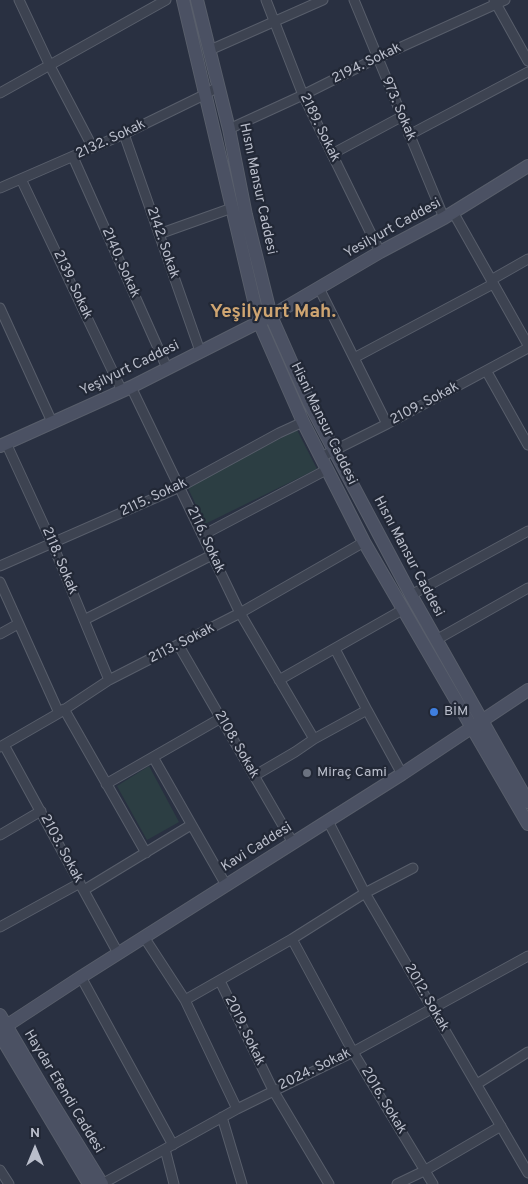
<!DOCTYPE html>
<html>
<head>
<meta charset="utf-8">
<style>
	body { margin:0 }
	#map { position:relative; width:528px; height:1184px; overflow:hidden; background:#293041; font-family:Overpass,sans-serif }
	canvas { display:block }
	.north { position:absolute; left:10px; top:1124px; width:50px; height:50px; -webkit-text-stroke:4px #222836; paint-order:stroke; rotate:0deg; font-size:14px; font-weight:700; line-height:20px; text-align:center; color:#babecb }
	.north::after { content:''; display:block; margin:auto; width:18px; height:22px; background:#babecb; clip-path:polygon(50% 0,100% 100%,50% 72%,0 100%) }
</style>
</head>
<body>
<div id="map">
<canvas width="528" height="1184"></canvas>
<div class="north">N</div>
</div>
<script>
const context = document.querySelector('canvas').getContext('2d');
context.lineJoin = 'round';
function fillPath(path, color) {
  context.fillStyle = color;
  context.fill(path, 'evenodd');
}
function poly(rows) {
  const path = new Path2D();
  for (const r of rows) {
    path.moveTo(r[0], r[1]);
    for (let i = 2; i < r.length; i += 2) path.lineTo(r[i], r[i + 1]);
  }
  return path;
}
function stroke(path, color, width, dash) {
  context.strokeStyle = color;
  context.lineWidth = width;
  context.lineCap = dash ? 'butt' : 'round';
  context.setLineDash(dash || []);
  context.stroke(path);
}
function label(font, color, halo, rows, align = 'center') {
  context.font = font + ' Overpass,sans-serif';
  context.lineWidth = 4.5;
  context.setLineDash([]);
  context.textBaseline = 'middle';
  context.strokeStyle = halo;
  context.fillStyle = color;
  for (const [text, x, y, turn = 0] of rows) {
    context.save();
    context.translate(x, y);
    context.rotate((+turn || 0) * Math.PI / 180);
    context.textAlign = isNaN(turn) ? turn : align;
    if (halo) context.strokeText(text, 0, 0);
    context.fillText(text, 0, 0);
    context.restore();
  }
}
const green = poly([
	[297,430,317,469,205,524,187,486],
	[149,766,179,822,147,840,117,786]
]);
const street = poly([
	[19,0,50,66,93,148],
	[266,0,303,95,380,252],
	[354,0,444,218],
	[494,0,528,61],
	[210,50,323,0],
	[0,93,166,0],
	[229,129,303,95,377,58,505,0],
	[124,134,200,351],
	[409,135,528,72],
	[332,154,401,117],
	[73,157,167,368],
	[21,179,122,391],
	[0,188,124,134,206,94,219,86],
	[453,212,528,345],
	[159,234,232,208],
	[491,280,528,259],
	[319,288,387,424],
	[0,308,52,422],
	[354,358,493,284],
	[487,372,528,445],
	[131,387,240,613,314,739],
	[6,443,52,543,109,680],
	[321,457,387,424,528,348],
	[203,535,328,469],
	[0,566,180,487,279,433,303,422],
	[0,582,59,713],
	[411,595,528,531],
	[84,620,212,555],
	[0,634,18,624],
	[436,640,528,588],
	[179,646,293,843],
	[279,680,404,609],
	[64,709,146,853],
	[367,710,402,774],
	[4,745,118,953],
	[0,747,59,713,109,680,240,613,364,542],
	[153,757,226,885],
	[254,776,295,752,314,739,367,710,335,649],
	[106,784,221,718],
	[328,821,365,893,528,1173],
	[0,835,41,811],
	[84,890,191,825],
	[0,927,80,883],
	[144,937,185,1000,237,1109],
	[292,939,353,1052,433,1184],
	[81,977,173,1145],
	[220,981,273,1090,329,1184],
	[185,1000,292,939,365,893,413,868],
	[477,1084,528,1052],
	[222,1117,242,1184],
	[165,1149,174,1184],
	[0,1170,9,1184],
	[102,1184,237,1109,353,1052,528,956],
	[397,1184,424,1171,501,1126]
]);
const secondary = poly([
	[183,0,259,322,303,422,364,542,528,824],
	[197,0,229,129,246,215,271,316,309,402,334,450,411,595,528,802],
	[0,446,131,387,271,316,380,252,444,218,528,166],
	[0,1015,43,1088,102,1184],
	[0,1030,81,977,402,774,528,690],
	[0,1035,89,1184]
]);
const markers = [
	[434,712,5,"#3f7fe0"],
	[307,773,5,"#6b7280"]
];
const streetNames = [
	["2194. Sokak",367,64,-26],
	["973. Sokak",398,109,67],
	["2189. Sokak",319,128,64],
	["2132. Sokak",111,140,-25],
	["Hısnı Mansur Caddesi",257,189,78],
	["Yesilyurt Caddesi",393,229,-29],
	["2142. Sokak",162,243,71],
	["2140. Sokak",120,263,66],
	["2139. Sokak",72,285,65],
	["Yeşilyurt Caddesi",130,369,-26],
	["2109. Sokak",425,404,-28],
	["Hisni Mansur Caddesi",323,424,64],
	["2115. Sokak",154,498,-25],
	["2116. Sokak",205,540,65],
	["Hısnı Mansur Caddesi",408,557,62],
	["2118. Sokak",59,561,67],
	["2113. Sokak",182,644,-27],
	["2108. Sokak",236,745,60],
	["Kavi Caddesi",257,848,-32],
	["2103. Sokak",61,849,62],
	["2012. Sokak",426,998,60],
	["2019. Sokak",244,1031,64],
	["2024. Sokak",315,1070,-26],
	["Haydar Efendi Caddesi",63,1092,59],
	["2016. Sokak",383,1101,59]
];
const poiNames = [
	["BİM",444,712],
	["Miraç Cami",317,773]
];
const districtNames = [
	["Yeşilyurt Mah.",273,313]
];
fillPath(green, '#2c3e43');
stroke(street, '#585e6b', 11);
stroke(secondary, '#585e6b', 14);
stroke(street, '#3d4351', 9);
stroke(secondary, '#4b5163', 12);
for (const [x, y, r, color] of markers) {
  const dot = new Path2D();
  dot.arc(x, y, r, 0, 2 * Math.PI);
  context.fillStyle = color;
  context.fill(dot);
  stroke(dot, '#222836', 2);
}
label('14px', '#babecb', '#222836', streetNames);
label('14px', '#babecb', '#222836', poiNames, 'left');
label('bold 19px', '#cfa571', '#222836', districtNames);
</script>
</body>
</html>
